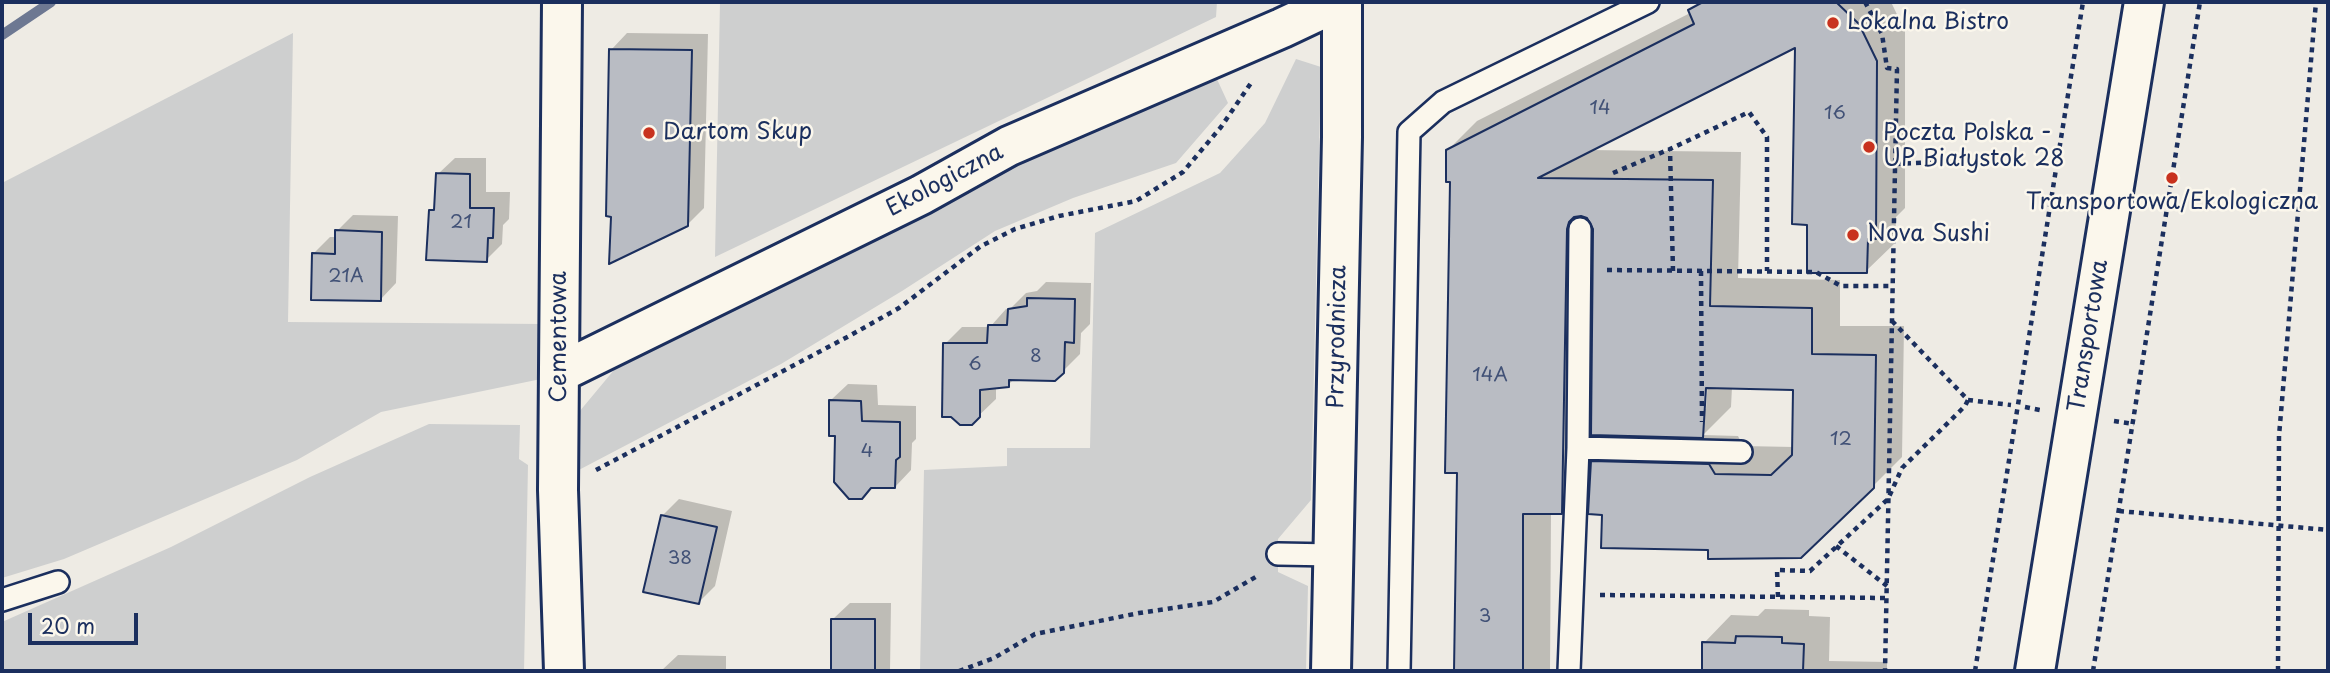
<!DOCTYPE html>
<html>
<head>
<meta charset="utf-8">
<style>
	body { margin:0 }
	#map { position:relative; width:2330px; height:673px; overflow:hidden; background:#eeebe4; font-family:"Playpen Sans",sans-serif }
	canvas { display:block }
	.frame { position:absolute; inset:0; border:4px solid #1b2f5e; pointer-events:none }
	.scale { position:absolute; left:28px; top:613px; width:110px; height:32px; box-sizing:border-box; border:4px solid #1b2f5e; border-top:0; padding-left:9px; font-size:21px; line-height:24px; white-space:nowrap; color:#1b2f5e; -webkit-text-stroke:5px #fbf7ec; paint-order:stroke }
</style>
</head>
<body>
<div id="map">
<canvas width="2330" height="673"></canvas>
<div class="frame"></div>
<div class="scale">20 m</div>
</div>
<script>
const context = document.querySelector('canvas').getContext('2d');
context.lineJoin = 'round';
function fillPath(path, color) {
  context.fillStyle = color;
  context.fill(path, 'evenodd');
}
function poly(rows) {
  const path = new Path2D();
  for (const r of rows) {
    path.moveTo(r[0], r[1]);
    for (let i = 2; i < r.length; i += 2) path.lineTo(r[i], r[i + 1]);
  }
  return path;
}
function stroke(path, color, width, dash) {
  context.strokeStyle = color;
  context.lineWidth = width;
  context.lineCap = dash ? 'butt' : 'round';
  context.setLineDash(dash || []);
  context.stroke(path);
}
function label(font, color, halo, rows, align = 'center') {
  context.font = font + ' "Playpen Sans",sans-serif';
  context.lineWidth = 5;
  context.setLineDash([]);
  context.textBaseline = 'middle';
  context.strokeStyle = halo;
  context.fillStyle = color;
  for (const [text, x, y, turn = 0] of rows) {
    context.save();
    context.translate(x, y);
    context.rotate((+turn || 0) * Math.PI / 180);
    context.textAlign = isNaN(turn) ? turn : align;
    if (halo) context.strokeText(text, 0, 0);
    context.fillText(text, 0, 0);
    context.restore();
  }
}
const green = poly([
	[720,2,1217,2,1216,17,715,257],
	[293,33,288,322,543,324,541,379,381,412,297,460,64,559,2,578,2,183],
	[1296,59,1321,67,1311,500,1278,539,1278,572,1308,586,1306,671,920,671,924,470,1007,466,1007,448,1090,448,1095,233,1220,173,1265,123],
	[1216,77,1228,103,1176,163,1073,198,995,231,902,291,781,364,575,472,574,418,614,370,817,261,988,173],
	[429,424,520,425,519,459,528,465,524,671,2,671,2,622,171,547,310,477]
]);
const shadow = poly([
	[1707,2,1891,2,1905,31,1905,208,1896,217,1895,243,1866,271,1809,223,1797,45,1589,150,1741,152,1738,278,1840,280,1840,326,1904,326,1902,457,1872,487,1709,548,1604,513,1592,482,1561,512,1551,512,1550,671,1456,671,1459,471,1452,181,1447,151,1477,121,1702,7],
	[1705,379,1708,380,1706,409,1703,409],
	[1732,387,1794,388,1794,447,1743,446,1738,436,1703,435,1731,407],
	[1591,433,1620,434,1591,464],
	[627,33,708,34,704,208,687,225,613,215,611,50],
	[455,158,486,158,486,192,510,192,509,219,503,225,502,244,486,260,431,211,436,206,438,174],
	[353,215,398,216,396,283,380,300,313,254,330,237,337,237,337,231],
	[1046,282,1091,283,1090,324,1081,333,1080,354,1063,371,1015,378,1008,385,996,387,996,399,971,423,945,344,962,327,990,327,1006,309,1010,309,1026,293,1037,291],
	[848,384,877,385,878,405,916,406,916,439,912,443,911,470,895,487,837,434,831,400],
	[679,499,732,511,715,586,699,602,662,516],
	[850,603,891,603,890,671,833,671,833,619],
	[1765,609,1809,610,1809,616,1830,617,1829,661,1887,662,1887,671,1704,671,1704,643,1731,615,1758,616],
	[678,655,726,656,726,671,661,671]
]);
const stream = poly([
	[2,35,51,2]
]);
const building = poly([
	[1703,2,1836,2,1859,24,1877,61,1876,239,1868,239,1867,273,1807,273,1807,225,1792,224,1795,48,1538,178,1713,180,1710,306,1812,308,1812,354,1876,355,1874,488,1801,558,1708,559,1708,550,1601,548,1602,515,1588,514,1591,461,1709,464,1715,474,1771,475,1792,455,1793,390,1706,388,1703,438,1591,435,1593,229,1587,218,1581,216,1574,217,1569,222,1567,229,1562,514,1523,514,1523,671,1454,671,1457,473,1445,473,1450,182,1446,182,1446,150,1694,24,1688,10,1703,2],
	[609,49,692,50,688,226,609,264,611,217,606,216,609,49],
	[436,173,470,174,470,208,494,208,493,238,488,238,487,262,426,260,429,210,434,210,436,173],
	[335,230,382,232,381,301,311,300,312,253,335,254,335,230],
	[1027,298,1075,299,1074,343,1065,342,1064,373,1055,381,1009,380,1009,387,980,390,980,417,972,425,960,425,951,417,942,417,943,343,987,343,988,325,1007,325,1008,309,1027,306,1027,298],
	[829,400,861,401,862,421,900,422,900,457,896,460,895,488,871,488,862,499,849,499,834,482,835,436,829,436,829,400],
	[661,515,717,527,699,604,643,592,661,515],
	[831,619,875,619,875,671,831,671,831,619],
	[1736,636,1782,637,1782,643,1804,644,1803,671,1702,671,1702,642,1735,643,1736,636]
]);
const path = poly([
	[1865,2,1882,34,1887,68,1897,69,1885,671],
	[1896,164,1962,161],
	[1613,173,1670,149],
	[1607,270,1816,272,1841,286,1893,286],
	[1673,271,1670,149,1749,112,1767,137,1767,271],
	[1701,271,1702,422],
	[1968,400,2011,405],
	[2025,407,2040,410],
	[2114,421,2134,424],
	[596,470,851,335,899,308,981,246,1015,229,1059,216,1136,201,1183,172,1221,127,1251,83],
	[2119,511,2328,530],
	[1836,546,1887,586],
	[1600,595,1886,598],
	[1778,597,1777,570,1810,571,1888,499,1902,468,1965,406,1968,400,1892,321],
	[959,671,994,658,1035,634,1139,613,1213,602,1259,575],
	[1975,671,2083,2],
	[2093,671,2200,2],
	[2278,671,2279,436,2316,2]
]);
const lane = poly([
	[1578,448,1580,229],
	[1278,554,1333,555],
	[2,600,58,582],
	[1399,671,1409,132,1443,102,1648,2],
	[1569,671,1578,448,1741,452]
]);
const street = poly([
	[562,2,558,490,564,671],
	[559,373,921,195,1009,146,1282,28,1337,2],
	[1331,671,1342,137,1342,2]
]);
const secondary = poly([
	[2035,671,2144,2]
]);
const markers = [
	[1833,23,7,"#c8321e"],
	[649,133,7,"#c8321e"],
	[1869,147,7,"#c8321e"],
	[2172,178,7,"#c8321e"],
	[1853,235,7,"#c8321e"]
];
const numberNames = [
	["14",1600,109],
	["16",1835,114],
	["21",461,223],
	["21A",346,277],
	["8",1036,357],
	["6",975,365],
	["14A",1490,376],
	["12",1841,440],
	["4",867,452],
	["38",680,559],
	["3",1485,617]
];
const poiNames = [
	["Lokalna Bistro",1847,23],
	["Dartom Skup",663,133],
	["Poczta Polska -",1883,134],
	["UP Białystok 28",1883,160],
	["Transportowa/Ekologiczna",2172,203,"center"],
	["Nova Sushi",1867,235]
];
const streetNames = [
	["Ekologiczna",945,181,-28],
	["Transportowa",2089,336,-81],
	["Cementowa",560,337,-90],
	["Przyrodnicza",1338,337,-89]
];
fillPath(green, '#cecfcf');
fillPath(shadow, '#0003');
stroke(stream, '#6d7892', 10);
fillPath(building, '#b9bcc3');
stroke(building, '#1b2f5e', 2);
stroke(lane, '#1b2f5e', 26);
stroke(street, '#1b2f5e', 44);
stroke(secondary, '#1b2f5e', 44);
stroke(path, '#1b2f5e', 4.5, [5, 5]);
stroke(lane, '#fbf7ec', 21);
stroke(street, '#fbf7ec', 38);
stroke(secondary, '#fbf7ec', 38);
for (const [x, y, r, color] of markers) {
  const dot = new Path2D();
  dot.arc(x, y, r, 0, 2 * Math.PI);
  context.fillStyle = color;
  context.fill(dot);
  stroke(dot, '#fbf7ec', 2.5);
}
label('19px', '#425277', null, numberNames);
label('23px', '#1b2f5e', '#fbf7ec', poiNames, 'left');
label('23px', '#1b2f5e', '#fbf7ec', streetNames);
</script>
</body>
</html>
